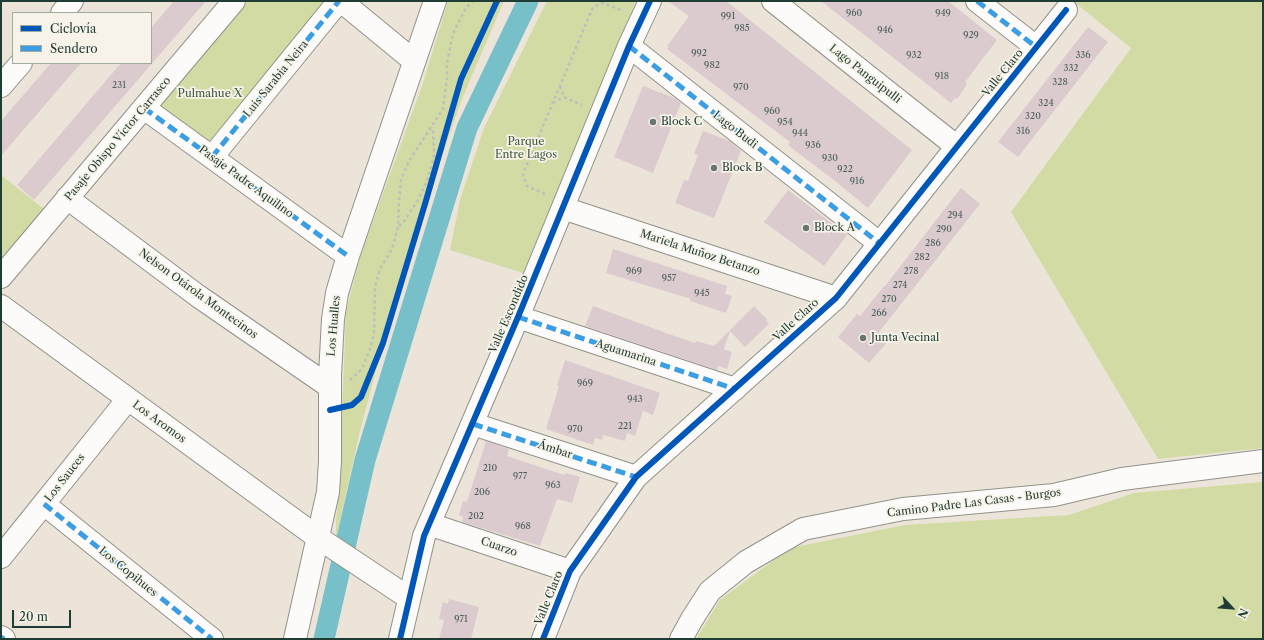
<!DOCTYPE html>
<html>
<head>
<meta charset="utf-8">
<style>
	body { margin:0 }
	#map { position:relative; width:1264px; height:640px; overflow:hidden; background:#ece4d8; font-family:"Libre Caslon Text",serif }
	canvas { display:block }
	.frame { position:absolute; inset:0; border:2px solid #1f3d34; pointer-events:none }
	.legend { position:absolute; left:12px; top:12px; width:140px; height:52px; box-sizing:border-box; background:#f7f3e8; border:1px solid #a1aaa0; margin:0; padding:5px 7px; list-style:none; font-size:12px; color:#1f3d34 }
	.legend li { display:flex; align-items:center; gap:8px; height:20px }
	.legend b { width:20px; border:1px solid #a1aaa0 }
	.north { position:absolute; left:1212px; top:588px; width:40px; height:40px; -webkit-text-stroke:3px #f7f3e8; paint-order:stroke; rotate:116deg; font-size:11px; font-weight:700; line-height:16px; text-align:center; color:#1f3d34 }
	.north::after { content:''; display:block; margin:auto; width:14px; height:18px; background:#1f3d34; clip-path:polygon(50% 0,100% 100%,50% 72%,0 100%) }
	.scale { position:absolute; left:12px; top:610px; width:59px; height:18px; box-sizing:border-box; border:2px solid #1f3d34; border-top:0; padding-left:5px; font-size:12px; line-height:14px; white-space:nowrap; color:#1f3d34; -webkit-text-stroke:3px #f7f3e8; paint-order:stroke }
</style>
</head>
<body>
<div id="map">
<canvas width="1264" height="640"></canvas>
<div class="frame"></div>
<ul class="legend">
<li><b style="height:5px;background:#0057b8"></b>Ciclovía</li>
<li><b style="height:5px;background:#3c9ee2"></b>Sendero</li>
</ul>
<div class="north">N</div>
<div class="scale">20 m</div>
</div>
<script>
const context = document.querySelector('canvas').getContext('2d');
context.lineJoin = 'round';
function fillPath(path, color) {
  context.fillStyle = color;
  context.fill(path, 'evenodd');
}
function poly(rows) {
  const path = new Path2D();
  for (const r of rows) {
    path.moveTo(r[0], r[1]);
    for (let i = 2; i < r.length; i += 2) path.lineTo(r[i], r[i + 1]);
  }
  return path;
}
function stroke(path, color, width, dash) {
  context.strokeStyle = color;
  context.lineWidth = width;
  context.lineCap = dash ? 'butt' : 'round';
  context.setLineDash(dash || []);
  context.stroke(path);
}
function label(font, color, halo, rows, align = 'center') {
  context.font = font + ' "Libre Caslon Text",serif';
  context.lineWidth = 3.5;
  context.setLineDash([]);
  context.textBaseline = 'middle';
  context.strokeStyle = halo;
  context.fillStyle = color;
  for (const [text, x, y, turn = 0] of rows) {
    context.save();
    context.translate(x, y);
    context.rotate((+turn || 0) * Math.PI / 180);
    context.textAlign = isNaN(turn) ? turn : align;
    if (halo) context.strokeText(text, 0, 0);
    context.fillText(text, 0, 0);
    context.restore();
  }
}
const green = poly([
	[248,1,325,1,210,143,159,106],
	[448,1,504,1,462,99,403,267,359,435,336,539,336,521,339,488,346,311,361,254,423,83],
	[547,1,636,1,523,273,450,250,460,200,484,128],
	[1073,1,1263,1,1263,448,1158,459,1011,212,1131,48],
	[1,175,44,209,1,258],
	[1263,482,1263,639,696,639,720,600,790,548,905,525,1069,515,1134,493]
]);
const canal = poly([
	[324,639,365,460,467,128,528,1]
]);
const building = poly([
	[174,1,206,1,34,200,17,185,121,63,151,63,151,28],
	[668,1,726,1,912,150,868,208,830,177,798,153,788,145,790,142,667,49,669,47,667,46,689,16],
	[821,1,948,1,997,40,965,82,967,84,957,99,955,98,951,103],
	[1088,27,1108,42,1018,157,998,142],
	[51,63,81,63,1,156,1,121],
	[643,86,675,98,681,103,653,173,614,157],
	[703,131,730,141,741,151,714,218,675,203,684,180,688,181,698,155,694,154],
	[961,188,980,204,879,332,889,340,869,363,838,337,857,314,860,316,884,286,885,286],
	[788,190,847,235,824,266,764,222],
	[613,249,727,286,725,294,732,296,726,313,690,301,691,299,606,273],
	[593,306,669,334,695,343,696,341,714,346,754,306,767,319,766,320,769,324,745,347,730,331,724,349,732,352,727,369,718,366,717,370,585,326],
	[565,360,660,393,653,415,643,411,635,436,627,433,625,441,603,435,602,440,595,438,593,445,546,429,559,386,557,385],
	[486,441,509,449,507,456,549,470,565,475,565,473,580,477,572,503,557,499,540,546,462,522,463,517,459,515,463,501,467,502],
	[449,599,479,607,471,639,439,639,444,620,439,619,443,602,448,604]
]);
const path = poly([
	[560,86,564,97,582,105],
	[553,103,564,97],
	[545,194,527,186,523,174,593,7,603,3,623,11],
	[399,226,403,223,418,200,427,181,434,157,433,127],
	[350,380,362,369,370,349,374,334,375,287,380,269,392,249,398,227,399,200,401,180,409,161,443,109,447,78,447,64,453,33,466,8,473,1]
]);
const minor = poly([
	[341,1,414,61],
	[773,1,956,146],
	[977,1,1036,47],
	[62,13,72,1],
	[629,46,879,243],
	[1,86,21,63],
	[144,108,348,256],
	[212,157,339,1],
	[67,198,198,296,330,387],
	[563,208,836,298],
	[1,277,234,1],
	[1,306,317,537,409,598],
	[518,317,735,389],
	[473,424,636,477],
	[44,504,212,639],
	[429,524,570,571],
	[1,557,128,399],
	[1,637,4,639],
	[295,639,328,492,330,461,330,375,333,319,337,293,348,256,435,1],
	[400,639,424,536,518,317,629,46,650,1],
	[543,639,570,571,636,477,836,298,1066,10],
	[681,639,692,619,710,591,746,562,803,529,903,509,1054,495,1122,479,1263,461]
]);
const quiet = poly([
	[977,1,1036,47],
	[629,46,879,243],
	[144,108,348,256],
	[212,157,339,1],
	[518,317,735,389],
	[473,424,636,477],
	[44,504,212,639],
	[1,637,4,639]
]);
const cycleway = poly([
	[330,410,352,405,361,397,383,343,425,204,461,79,497,1],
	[400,639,424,536,518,317,629,46,650,1],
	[543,639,570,571,636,477,836,298,1066,10]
]);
const markers = [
	[653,122,4,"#67776d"],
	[714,168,4,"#67776d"],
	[806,228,4,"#67776d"],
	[863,338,4,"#67776d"]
];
const numberNames = [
	["960",854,13],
	["949",943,13],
	["991",728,16],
	["985",742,28],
	["946",885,30],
	["929",971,35],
	["992",699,53],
	["932",914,55],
	["336",1083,55],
	["982",712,65],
	["332",1071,68],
	["918",942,76],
	["328",1060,82],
	["231",119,85],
	["970",741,87],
	["324",1046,103],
	["960",772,111],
	["320",1033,116],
	["954",785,122],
	["316",1023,131],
	["944",800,133],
	["936",813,145],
	["930",830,158],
	["922",845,169],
	["916",857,181],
	["294",955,215],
	["290",944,229],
	["286",933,243],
	["282",922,257],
	["969",634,271],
	["278",911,271],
	["957",669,278],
	["274",900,285],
	["945",702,293],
	["270",889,299],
	["266",879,313],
	["969",585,383],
	["943",635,399],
	["221",625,426],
	["970",575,429],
	["210",490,468],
	["977",520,476],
	["963",553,485],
	["206",482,492],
	["202",476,516],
	["968",523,526],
	["971",461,619]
];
const streetNames = [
	["Valle Claro",1003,73,-51],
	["Lago Panguipulli",865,74,38],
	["Luis Sarabia Neira",276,79,-51],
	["Lago Budi",735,130,38],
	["Pasaje Obispo Víctor Carrasco",118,139,-50],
	["Pasaje Padre Aquilino",246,182,36],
	["Mariela Muñoz Betanzo",700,253,18],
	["Nelson Otárola Montecinos",198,294,36],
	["Valle Escondido",509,314,-67],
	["Valle Claro",796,320,-42],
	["Los Hualles",334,326,-85],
	["Aguamarina",626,353,18],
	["Los Aromos",159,422,36],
	["Ámbar",555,450,18],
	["Los Sauces",65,478,-52],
	["Camino Padre Las Casas - Burgos",974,503,-7],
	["Cuarzo",499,547,19],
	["Los Copihues",128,572,39],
	["Valle Claro",549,598,-68]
];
const parkNames = [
	["Pulmahue X",210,94],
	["Parque",526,142],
	["Entre Lagos",526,155]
];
const poiNames = [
	["Block C",661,122],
	["Block B",722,168],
	["Block A",814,228],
	["Junta Vecinal",871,338]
];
fillPath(green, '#d3dba4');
stroke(canal, '#77c0c9', 21);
fillPath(building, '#dbcbcf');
stroke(minor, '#91928a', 24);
stroke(path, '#bdbfbc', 2.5, [3, 3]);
stroke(minor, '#fcfbf9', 22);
stroke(quiet, '#3c9ee2', 5, [10, 5]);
stroke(cycleway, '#0057b8', 6);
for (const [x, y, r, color] of markers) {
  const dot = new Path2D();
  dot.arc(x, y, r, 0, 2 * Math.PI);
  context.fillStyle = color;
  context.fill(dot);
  stroke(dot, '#f7f3e8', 1.5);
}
label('9px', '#4e605b', null, numberNames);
label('11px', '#1f3d34', '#f7f3e8', streetNames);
label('11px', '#3f5b42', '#f7f3e8', parkNames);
label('11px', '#1f3d34', '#f7f3e8', poiNames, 'left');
</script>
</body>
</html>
